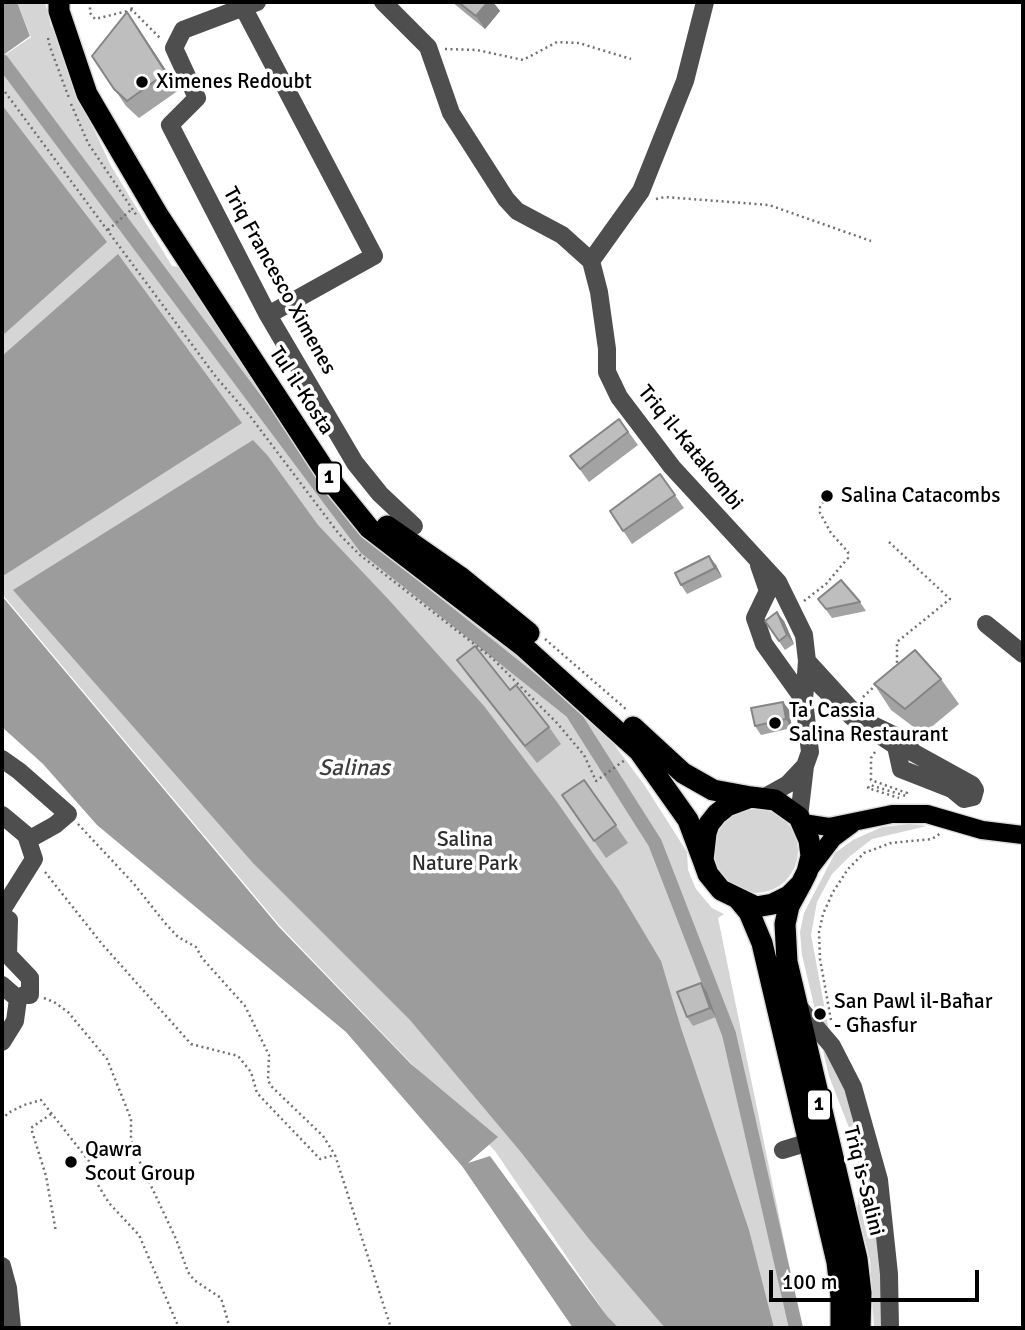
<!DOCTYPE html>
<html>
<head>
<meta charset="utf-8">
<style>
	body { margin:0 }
	#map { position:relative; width:1025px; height:1330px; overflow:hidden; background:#fff; font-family:Signika,sans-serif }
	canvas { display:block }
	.frame { position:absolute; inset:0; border:4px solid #000; pointer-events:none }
	.scale { position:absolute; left:769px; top:1270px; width:210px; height:32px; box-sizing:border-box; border:4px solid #000; border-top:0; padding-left:9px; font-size:21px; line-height:24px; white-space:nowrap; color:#000; -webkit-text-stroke:5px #fff; paint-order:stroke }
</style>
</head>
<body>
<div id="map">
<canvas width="1025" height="1330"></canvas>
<div class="frame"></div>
<div class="scale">100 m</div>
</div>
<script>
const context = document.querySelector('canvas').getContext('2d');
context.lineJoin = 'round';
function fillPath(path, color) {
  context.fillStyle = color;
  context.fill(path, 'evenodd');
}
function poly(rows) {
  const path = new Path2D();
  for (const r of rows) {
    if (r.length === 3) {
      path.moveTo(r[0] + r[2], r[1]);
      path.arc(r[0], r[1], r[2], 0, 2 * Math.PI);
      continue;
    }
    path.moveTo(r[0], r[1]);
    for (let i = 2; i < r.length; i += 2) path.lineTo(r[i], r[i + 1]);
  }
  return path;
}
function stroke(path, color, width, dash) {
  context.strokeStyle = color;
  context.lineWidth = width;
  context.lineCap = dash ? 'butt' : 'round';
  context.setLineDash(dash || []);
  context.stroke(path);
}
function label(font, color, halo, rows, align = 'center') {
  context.font = font + ' Signika,sans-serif';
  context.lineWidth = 7;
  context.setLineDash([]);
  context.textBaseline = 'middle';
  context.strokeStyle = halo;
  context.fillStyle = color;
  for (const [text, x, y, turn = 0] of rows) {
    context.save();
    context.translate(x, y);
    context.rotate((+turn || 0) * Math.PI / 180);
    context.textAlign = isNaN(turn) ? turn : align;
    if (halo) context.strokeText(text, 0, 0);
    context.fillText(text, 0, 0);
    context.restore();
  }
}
const green = poly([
	[17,2,45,2,51,27,56,25,76,91,111,166,172,266,179,267,258,383,370,536,580,707,604,731,645,786,687,852,688,870,696,889,712,908,724,914,718,918,802,1328,619,1328,607,1316,495,1151,280,926,2,594,2,57,31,37],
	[756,851,42],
	[910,824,927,826,872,839,849,857,832,874,817,902,811,935,830,1037,818,1022,802,955,800,932,804,913,835,853,853,840,882,827],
	[825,1050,844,1082,872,1171,881,1263,885,1328,874,1328,870,1260,857,1209,862,1178,851,1133,829,1076,823,1051]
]);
const water = poly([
	[2,2,17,2,30,36,2,56],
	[2,105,107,242,2,336],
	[118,254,242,423,3,576,2,356],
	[253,440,268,456,318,525,389,600,484,706,557,802,618,889,661,961,681,1028,749,1230,774,1328,665,1328,589,1239,520,1151,410,1020,253,863,13,590],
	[2,596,279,927,411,1064,498,1137,468,1163,490,1156,607,1316,619,1328,573,1328,462,1166,346,1032,97,825,43,764,2,727]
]);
const canal = poly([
	[2,61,366,548,572,712,655,843,729,1034,796,1328]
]);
const path = poly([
	[90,2,90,13,95,19,132,10,160,38],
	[130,2,132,10],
	[48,38,50,47,69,98],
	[445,49,477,50,523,60,557,42,579,43,631,59],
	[5,92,216,377,250,416,339,534,360,555,492,658,557,723,584,755,596,781,625,760],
	[71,104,88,143,137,216],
	[656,199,665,197,769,205,871,241],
	[108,230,132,209],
	[889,542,950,599,897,642,897,667],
	[804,601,826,584,848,558,848,552,831,533,820,513,820,507,827,496],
	[545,639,627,710],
	[863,697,876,685],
	[875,752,871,758,871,780,907,793,906,796,870,785,868,788,899,798],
	[78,824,134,884,165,923,178,937,196,947,202,958,245,1006,269,1055,268,1080,271,1086,323,1136,335,1155],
	[45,872,102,944,191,1044,238,1056,251,1072,257,1093,320,1159,335,1155,391,1328],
	[44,998,54,1002,68,1012,107,1059,131,1119,131,1140,137,1156,176,1239,188,1272,194,1280,221,1298,230,1328],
	[831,1020,820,959,819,932,823,914,833,892,848,869,864,853,891,843,932,839,941,833],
	[51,1114,31,1128,46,1176,56,1232],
	[2,1120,8,1113,24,1105,41,1100,92,1165,98,1185,109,1203,139,1235,179,1328]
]);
const minor = poly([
	[257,2,183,30,174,48,197,98,170,125,268,315,355,463,380,494,414,526],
	[383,2,428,47,451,113,506,199,517,211,562,235,591,261],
	[705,2,685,81,641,191,591,261,599,292,607,349,607,372,619,397,672,467,778,582,804,635,807,661,804,700,810,752,805,766],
	[243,7,374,256,268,315],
	[759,565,768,591,755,618,764,644,804,700],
	[986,624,1023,654],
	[805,678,819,684,852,717,896,746,901,769,952,789,964,799,973,797,975,790,972,785,914,753,900,738,871,724,850,708,807,661],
	[2,759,19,771,68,814,55,825,28,840],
	[763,798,788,784,805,766,799,817],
	[2,815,26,835,34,859,2,910],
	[2,915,9,920,8,955,30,978,30,995,24,995,18,999],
	[2,985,18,999,15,1021,2,1042],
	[798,1006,832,1046,853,1087,879,1180,889,1274,890,1328],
	[783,1150,809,1142],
	[2,1266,8,1288,12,1328]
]);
const major = poly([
	[803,823,829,827,892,814,927,814,982,830,1023,835],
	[807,872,833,838,852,824]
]);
const highway = poly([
	[59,2,59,11,87,94,158,215,335,486,369,528,524,647,639,751,688,820,703,860],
	[387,526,459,576,529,633],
	[633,727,683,773,713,790,751,797],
	[751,797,775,800,799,817,809,840,811,856,807,872,801,884,789,896,773,904,756,907,721,890,708,874,703,860,706,833,709,824,717,814,727,806,751,797],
	[801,884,789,906,785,924,787,962,857,1259,861,1293,860,1328],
	[739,900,749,912,762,943,837,1262,841,1297,841,1328]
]);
const wall = poly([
	[452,2,493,2,500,11,485,29],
	[127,12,179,90,139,118,126,106,92,56],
	[619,419,638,445,589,482,570,456],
	[660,474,684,508,632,544,610,511],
	[716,565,722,577,687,594,681,585],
	[818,599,860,602,866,611,832,618],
	[765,621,784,621,794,644,785,650],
	[457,660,510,690,549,727,561,744,537,763,469,677],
	[941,679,959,704,923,734,891,710,874,684],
	[783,702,789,710,792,728,761,735,755,726],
	[584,780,628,843,606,858,562,795],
	[707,992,716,1017,693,1026,687,1017]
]);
const shadedWall = poly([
	[488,2,493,2,500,11,485,29,476,16],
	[127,12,139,29,179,90,166,73],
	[709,556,716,565,722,577,715,568],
	[777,612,784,621,794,644,787,635],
	[783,702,789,710,792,728,786,719],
	[701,983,707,992,716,1017,710,1008]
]);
const building = poly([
	[458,2,488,2,476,16,458,2],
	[127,12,166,73,127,101,114,89,92,56,127,12],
	[619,419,628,432,580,469,570,456,619,419],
	[660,474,675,495,623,531,610,511,660,474],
	[709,556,715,568,681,585,675,573,709,556],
	[841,580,860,602,826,609,818,599,841,580],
	[777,612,787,635,779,641,765,621,777,612],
	[475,646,510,690,516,685,549,727,525,746,457,660,475,646],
	[915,650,941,679,905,709,874,684,915,650],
	[783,702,786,719,755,726,751,708,783,702],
	[584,780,616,825,594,841,562,795,584,780],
	[701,983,710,1008,687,1017,677,992,701,983]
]);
const markers = [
	[142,82,7,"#000"],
	[827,496,7,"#000"],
	[775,723,7,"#000"],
	[820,1014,7,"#000"],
	[71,1162,7,"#000"]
];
const shields = [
	[329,478,24],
	[819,1105,24]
];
const shieldNames = [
	["1",329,478],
	["1",819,1105]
];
const poiNames = [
	["Ximenes Redoubt",156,82],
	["Salina Catacombs",841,496],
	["Ta' Cassia",789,711],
	["Salina Restaurant",789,735],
	["San Pawl il-Baħar",834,1002],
	["- Għasfur",834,1026],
	["Qawra",85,1150],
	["Scout Group",85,1174]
];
const streetNames = [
	["Triq Francesco Ximenes",279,281,61],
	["Tul il-Kosta",301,391,57],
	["Triq il-Katakombi",690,448,51],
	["Triq is-Salini",863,1181,76]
];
const parkNames = [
	["Salina",465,840],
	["Nature Park",465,864]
];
const waterNames = [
	["Salinas",354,769]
];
fillPath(green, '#d5d5d5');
fillPath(water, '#9c9c9c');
stroke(canal, '#9c9c9c', 14);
stroke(major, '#dbdbdb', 21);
stroke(highway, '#dbdbdb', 24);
stroke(path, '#707070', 2.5, [2, 3.5]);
stroke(minor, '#4e4e4e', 18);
stroke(major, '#000', 18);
stroke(highway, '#000', 21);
fillPath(wall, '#a3a3a3');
fillPath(shadedWall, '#858585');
fillPath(building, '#bebebe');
stroke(building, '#858585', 2);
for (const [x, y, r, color] of markers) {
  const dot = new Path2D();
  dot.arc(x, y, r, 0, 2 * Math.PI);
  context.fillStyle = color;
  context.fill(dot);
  stroke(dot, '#fff', 2.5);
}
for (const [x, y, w] of shields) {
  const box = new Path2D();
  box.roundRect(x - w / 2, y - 15.5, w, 31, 5);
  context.fillStyle = '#fff';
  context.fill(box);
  stroke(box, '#000', 2);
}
label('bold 19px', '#000', null, shieldNames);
label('21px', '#000', '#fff', poiNames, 'left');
label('21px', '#000', '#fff', streetNames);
label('21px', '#2c2c2c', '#fff', parkNames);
label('italic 23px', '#3d3d3d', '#fff', waterNames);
</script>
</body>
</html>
